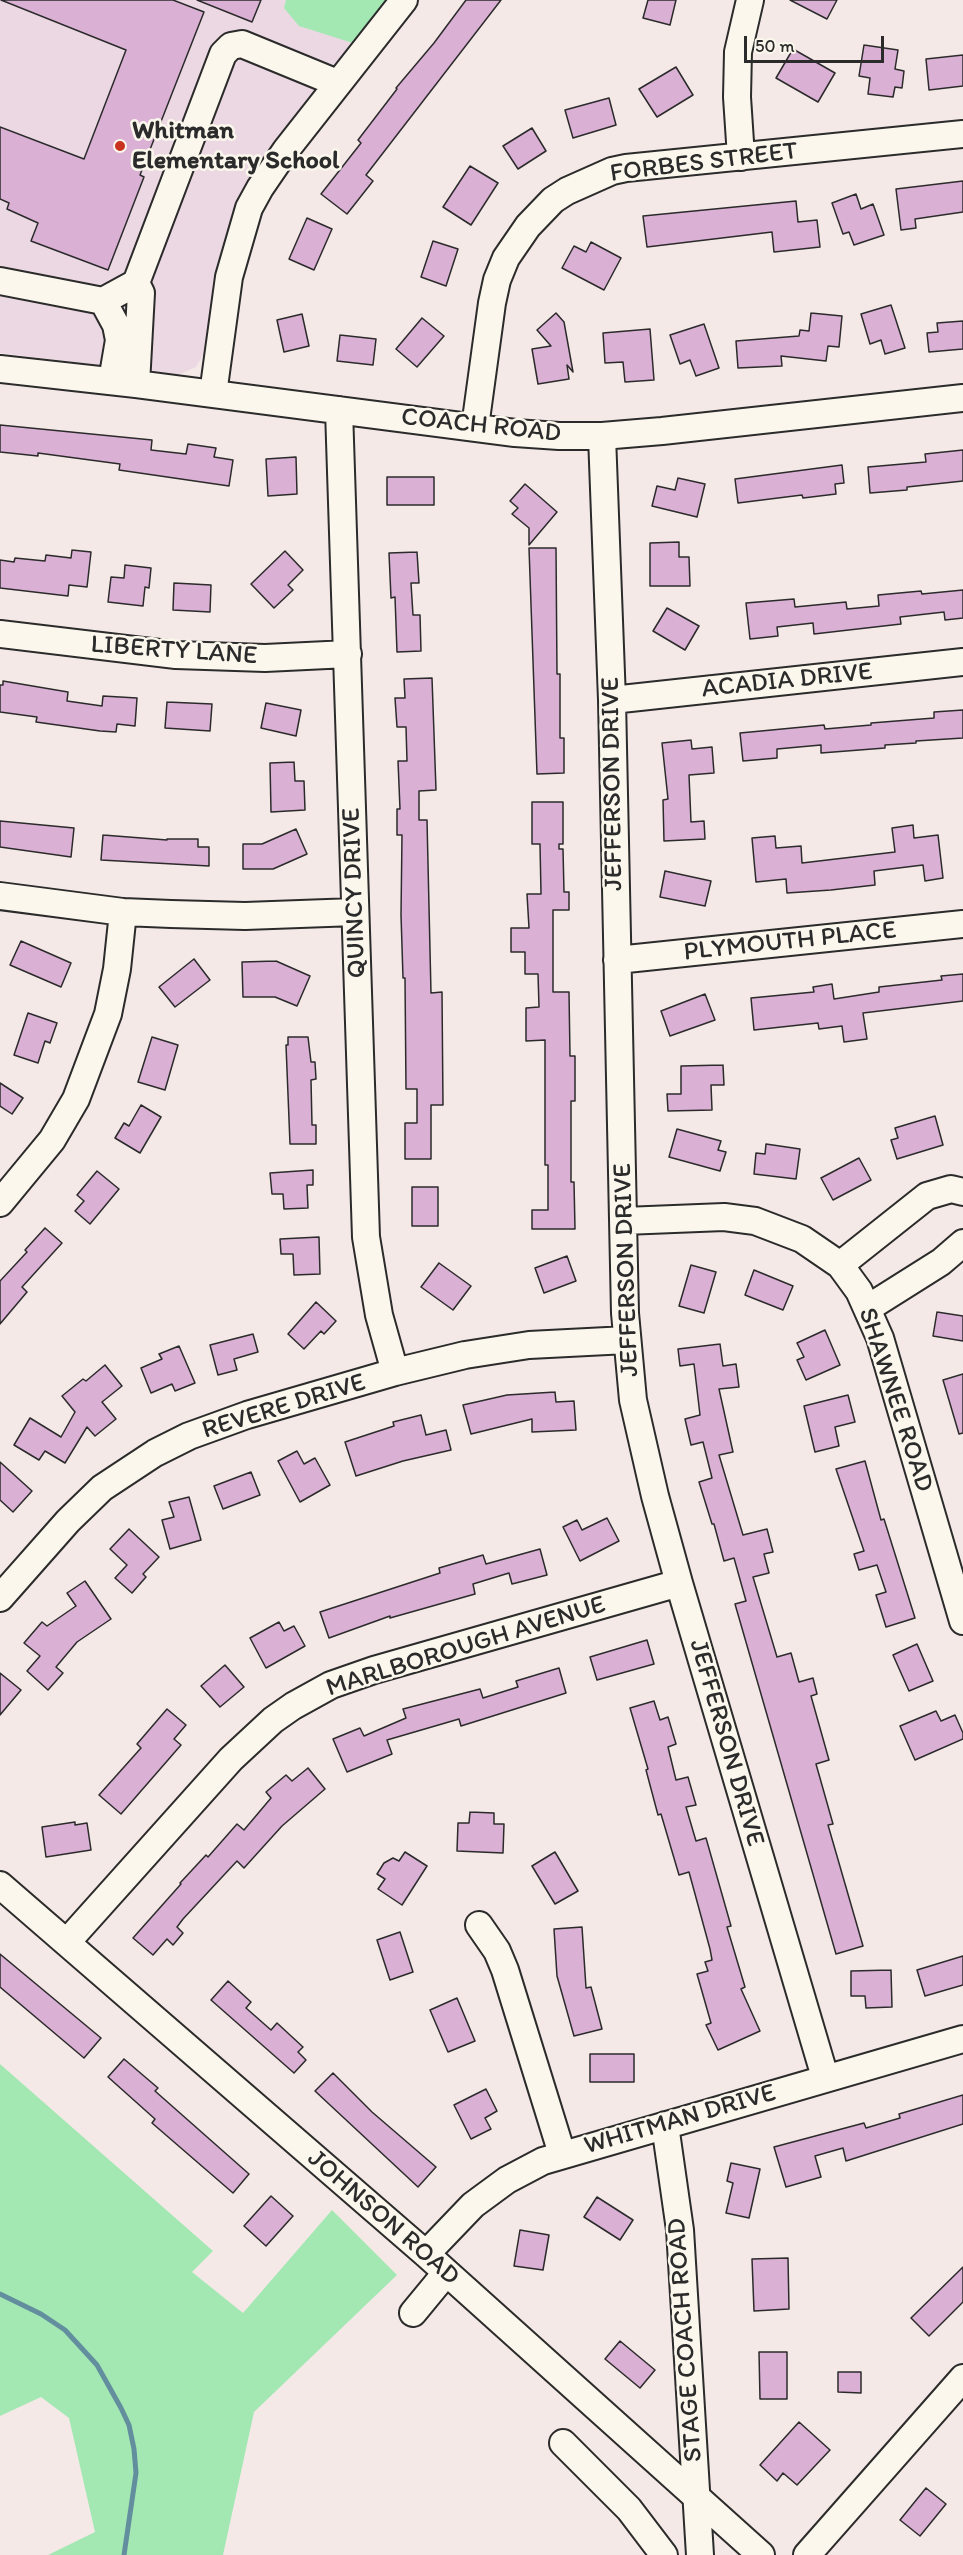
<!DOCTYPE html>
<html>
<head>
<meta charset="utf-8">
<style>
	body { margin:0 }
	#map { position:relative; width:963px; height:2555px; overflow:hidden; background:#f4e9e7; font-family:Itim,sans-serif }
	canvas { display:block }
	.scale { position:absolute; left:744px; top:36px; width:140px; height:27px; box-sizing:border-box; border:3px solid #2b2b2b; border-top:0; padding-left:8px; font-size:18px; line-height:21px; white-space:nowrap; color:#2b2b2b; -webkit-text-stroke:4px #fbf7ec; paint-order:stroke }
</style>
</head>
<body>
<div id="map">
<canvas width="963" height="2555"></canvas>
<div class="scale">50 m</div>
</div>
<script>
const context = document.querySelector('canvas').getContext('2d');
context.lineJoin = 'round';
function fillPath(path, color) {
  context.fillStyle = color;
  context.fill(path, 'evenodd');
}
function poly(rows) {
  const path = new Path2D();
  for (const r of rows) {
    path.moveTo(r[0], r[1]);
    for (let i = 2; i < r.length; i += 2) path.lineTo(r[i], r[i + 1]);
  }
  return path;
}
function stroke(path, color, width, dash) {
  context.strokeStyle = color;
  context.lineWidth = width;
  context.lineCap = dash ? 'butt' : 'round';
  context.setLineDash(dash || []);
  context.stroke(path);
}
function label(font, color, halo, rows, align = 'center') {
  context.font = font + ' Itim,sans-serif';
  context.lineWidth = 5;
  context.setLineDash([]);
  context.textBaseline = 'middle';
  context.strokeStyle = halo;
  context.fillStyle = color;
  for (const [text, x, y, turn = 0] of rows) {
    context.save();
    context.translate(x, y);
    context.rotate((+turn || 0) * Math.PI / 180);
    context.textAlign = isNaN(turn) ? turn : align;
    if (halo) context.strokeText(text, 0, 0);
    context.fillText(text, 0, 0);
    context.restore();
  }
}
const built = poly([
	[0,0,286,0,284,8,356,44,300,114,214,298,206,350,196,367,178,375,0,353]
]);
const green = poly([
	[286,0,391,0,356,44,299,26,284,8],
	[0,2064,213,2251,192,2272,243,2313,332,2210,397,2275,254,2412,223,2555,48,2555,95,2532,69,2418,41,2397,0,2416]
]);
const stream = poly([
	[0,2294,41,2314,65,2330,97,2365,121,2408,129,2425,134,2449,136,2473,124,2555]
]);
const building = poly([
	[1,0,173,0,204,12,140,175,144,177,108,270,31,241,38,223,7,209,9,203,0,199,0,127,84,159,126,50,1,0],
	[197,0,261,0,252,22,197,0],
	[466,0,501,0,366,175,373,181,347,214,321,194,361,143,358,140,397,89,396,88,434,43,466,0],
	[648,0,676,0,670,25,643,18,648,0],
	[790,0,837,0,827,19,790,0],
	[864,45,898,50,895,69,904,71,902,88,895,87,893,97,868,94,870,78,859,76,864,45],
	[793,49,835,73,818,102,776,78,793,49],
	[963,55,963,86,929,90,926,59,963,55],
	[676,67,693,95,657,117,639,89,676,67],
	[609,98,616,125,573,138,565,110,609,98],
	[532,128,546,151,518,169,503,146,532,128],
	[470,166,498,183,471,225,443,207,470,166],
	[963,181,963,212,915,219,916,228,901,230,896,189,963,181],
	[856,194,861,209,873,204,884,235,854,245,849,232,843,234,832,203,856,194],
	[796,201,798,222,817,220,820,247,774,252,772,232,647,247,643,216,796,201],
	[307,218,332,229,314,270,289,259,307,218],
	[433,241,458,249,446,286,421,277,433,241],
	[591,242,621,258,604,290,562,268,574,246,586,252,591,242],
	[891,305,905,348,885,354,881,340,870,344,861,314,891,305],
	[556,313,564,322,573,372,567,365,569,379,538,384,532,349,551,346,537,330,556,313],
	[811,313,842,316,839,347,828,346,826,361,781,356,782,366,738,368,736,341,799,336,800,330,809,331,811,313],
	[302,314,309,346,284,352,277,320,302,314],
	[422,318,444,336,417,367,396,349,422,318],
	[963,321,963,349,929,352,927,333,938,332,937,323,963,321],
	[704,324,719,368,696,376,690,360,680,364,670,335,704,324],
	[650,329,654,380,625,382,623,362,605,363,603,333,650,329],
	[340,335,376,339,373,365,337,361,340,335],
	[0,425,152,440,151,450,186,454,188,444,216,448,214,457,233,460,229,486,119,470,120,464,38,453,38,456,0,452,0,425],
	[963,450,963,481,907,487,907,490,870,493,868,467,926,462,925,454,963,450],
	[296,457,297,494,268,496,266,459,296,457],
	[842,465,844,483,835,484,836,494,803,498,802,495,738,503,735,479,842,465],
	[387,477,434,477,434,505,387,505,387,477],
	[678,478,705,484,697,517,652,506,657,486,675,490,678,478],
	[525,484,557,512,529,545,529,528,512,514,518,508,510,501,525,484],
	[679,542,679,557,689,557,690,586,650,586,650,543,679,542],
	[529,548,556,548,557,674,560,674,560,738,564,738,564,773,537,774,529,548],
	[72,550,91,552,87,587,69,585,68,596,0,588,0,560,14,562,15,558,45,561,46,555,71,558,72,550],
	[285,551,303,570,288,585,293,590,274,608,251,584,285,551],
	[417,552,419,583,411,583,413,615,420,615,421,651,397,652,395,597,391,598,389,553,417,552],
	[125,565,151,568,149,588,145,587,143,606,108,602,111,577,124,578,125,565],
	[174,583,211,585,210,612,173,610,174,583],
	[963,590,963,618,945,620,944,612,900,617,901,624,814,634,813,623,777,627,778,636,750,639,746,603,794,599,795,607,846,602,847,609,879,606,878,595,921,591,922,594,963,590],
	[667,608,699,626,685,650,653,631,667,608],
	[432,678,436,790,419,791,419,820,427,820,431,993,442,992,443,1105,431,1105,431,1159,405,1159,405,1123,417,1123,417,1089,406,1089,405,978,403,978,401,915,402,835,397,835,397,809,400,809,398,761,407,761,406,727,397,727,395,698,405,698,404,679,432,678],
	[3,681,68,692,67,701,102,706,103,696,137,698,135,726,117,724,116,732,100,731,36,722,37,717,0,712,0,685,3,685,3,681],
	[167,702,212,704,210,731,165,728,167,702],
	[266,703,301,710,296,736,261,728,266,703],
	[963,710,963,738,916,741,916,743,885,745,885,748,821,753,821,745,777,749,777,758,743,761,740,733,824,725,825,729,871,725,871,723,934,718,934,712,963,710],
	[691,740,692,749,712,747,714,773,689,775,691,822,704,821,705,839,664,841,663,800,668,799,662,743,691,740],
	[294,762,295,781,304,781,305,810,271,812,270,763,294,762],
	[532,802,563,802,563,844,559,844,559,849,563,849,564,892,569,892,569,910,553,910,553,992,569,992,570,1056,575,1056,575,1101,571,1101,571,1182,574,1182,575,1229,532,1229,532,1210,548,1210,548,1165,545,1165,545,1040,526,1041,526,1008,539,1007,538,974,525,974,525,952,511,952,511,928,529,928,527,894,541,894,540,844,532,844,532,802],
	[0,821,74,828,71,857,0,847,0,821],
	[913,825,914,838,938,835,943,878,925,881,923,865,874,871,875,885,831,890,787,893,786,879,756,882,752,838,775,836,776,848,801,846,802,863,895,852,892,828,913,825],
	[296,829,307,854,273,869,243,869,243,844,262,844,296,829],
	[103,835,167,840,167,839,198,839,198,847,209,847,209,866,101,860,103,835],
	[665,871,711,881,705,906,660,897,665,871],
	[21,941,71,963,61,987,10,965,21,941],
	[194,959,210,980,175,1007,159,987,194,959],
	[276,961,310,976,297,1006,275,997,243,997,242,962,276,961],
	[963,974,963,1001,863,1013,867,1039,844,1042,842,1026,819,1029,818,1023,754,1030,751,998,814,992,813,987,832,984,834,999,879,992,879,987,942,980,941,976,963,974],
	[705,994,715,1020,670,1036,661,1011,705,994],
	[28,1013,57,1023,50,1043,45,1041,38,1063,14,1055,28,1013],
	[152,1037,178,1045,165,1090,138,1082,152,1037],
	[288,1037,308,1037,311,1062,315,1062,316,1079,311,1080,312,1125,316,1125,316,1144,290,1144,286,1045,288,1045,288,1037],
	[723,1065,724,1085,711,1085,712,1110,668,1111,667,1094,681,1094,681,1066,723,1065],
	[0,1083,23,1098,12,1114,0,1106,0,1083],
	[141,1105,161,1117,140,1153,115,1138,124,1123,129,1126,141,1105],
	[935,1116,943,1145,897,1159,891,1140,898,1138,895,1128,935,1116],
	[677,1129,721,1141,718,1150,726,1152,720,1171,669,1157,677,1129],
	[766,1144,800,1149,796,1179,754,1174,756,1153,765,1154,766,1144],
	[859,1158,871,1180,833,1200,821,1178,859,1158],
	[313,1170,313,1185,307,1185,308,1208,284,1209,283,1194,272,1194,270,1173,313,1170],
	[97,1171,119,1189,90,1224,75,1211,84,1201,77,1195,97,1171],
	[412,1187,438,1187,438,1226,412,1226,412,1187],
	[45,1228,62,1243,22,1287,27,1292,0,1324,0,1281,27,1252,25,1250,45,1228],
	[319,1237,320,1274,294,1275,293,1254,281,1254,280,1239,319,1237],
	[567,1256,576,1281,544,1293,535,1268,567,1256],
	[439,1263,471,1286,453,1310,421,1287,439,1263],
	[691,1265,716,1272,704,1313,679,1306,691,1265],
	[754,1270,793,1286,783,1310,745,1295,754,1270],
	[316,1302,336,1321,324,1334,321,1331,304,1349,288,1334,316,1302],
	[937,1312,963,1316,963,1341,933,1336,937,1312],
	[825,1330,840,1365,806,1380,797,1360,804,1357,797,1343,825,1330],
	[253,1334,258,1352,234,1359,237,1370,218,1375,210,1345,253,1334],
	[720,1344,723,1366,736,1364,739,1387,719,1389,733,1452,719,1455,743,1535,767,1529,773,1552,764,1554,769,1573,753,1577,777,1657,791,1653,799,1682,813,1678,817,1694,811,1696,829,1760,816,1764,833,1824,828,1825,863,1946,836,1954,735,1604,746,1601,734,1558,724,1561,714,1524,712,1524,699,1482,712,1478,703,1442,691,1445,685,1419,700,1415,694,1364,680,1366,678,1349,720,1344],
	[179,1346,195,1383,175,1391,172,1384,151,1393,141,1368,162,1359,159,1354,179,1346],
	[105,1365,122,1386,102,1402,116,1419,95,1436,87,1427,65,1463,45,1451,39,1460,14,1445,30,1418,61,1437,75,1412,62,1396,83,1379,86,1381,105,1365],
	[963,1374,963,1433,959,1434,943,1380,963,1374],
	[555,1392,556,1402,574,1401,576,1430,532,1432,532,1419,471,1434,463,1405,507,1395,555,1392],
	[848,1395,855,1422,835,1427,839,1446,815,1452,804,1406,848,1395],
	[421,1415,426,1435,446,1430,451,1450,403,1461,356,1476,345,1442,394,1426,393,1422,421,1415],
	[297,1451,304,1464,315,1458,330,1485,300,1502,278,1461,297,1451],
	[865,1461,881,1520,884,1519,915,1618,886,1627,876,1595,886,1592,877,1565,859,1570,854,1554,864,1551,836,1469,865,1461],
	[0,1462,32,1491,13,1512,0,1500,0,1462],
	[251,1472,260,1495,223,1509,214,1486,251,1472],
	[189,1497,201,1540,170,1549,162,1520,174,1517,169,1502,189,1497],
	[607,1518,619,1541,580,1561,563,1527,577,1520,582,1530,607,1518],
	[129,1529,159,1557,143,1574,146,1577,132,1593,115,1578,127,1565,110,1549,129,1529],
	[540,1549,547,1575,512,1584,509,1573,473,1584,475,1594,390,1618,390,1616,329,1638,320,1612,440,1573,439,1568,483,1555,486,1564,540,1549],
	[85,1581,111,1619,77,1642,56,1667,63,1673,48,1690,27,1671,40,1656,24,1643,42,1622,47,1626,76,1606,67,1593,85,1581],
	[279,1622,284,1631,294,1626,305,1646,266,1668,250,1638,279,1622],
	[647,1640,654,1664,597,1680,590,1657,647,1640],
	[917,1644,933,1681,909,1691,893,1655,917,1644],
	[225,1665,244,1687,220,1707,201,1686,225,1665],
	[559,1668,566,1693,461,1726,459,1719,387,1740,392,1754,347,1772,333,1739,360,1728,364,1736,406,1718,403,1709,480,1689,483,1698,518,1687,516,1681,559,1668],
	[0,1673,21,1690,0,1715,0,1673],
	[654,1701,660,1720,668,1717,676,1744,668,1747,676,1780,688,1777,696,1805,686,1807,696,1841,706,1838,731,1926,727,1927,745,1987,741,1989,760,2031,718,2050,706,2025,711,2023,697,1974,708,1971,705,1962,712,1960,710,1949,689,1872,679,1875,661,1814,658,1815,646,1770,648,1769,630,1708,654,1701],
	[167,1709,186,1725,174,1739,181,1745,121,1814,99,1795,141,1748,137,1744,167,1709],
	[936,1711,941,1721,955,1715,963,1733,963,1739,915,1760,900,1726,936,1711],
	[308,1768,325,1789,282,1826,244,1868,237,1861,183,1919,177,1927,183,1933,173,1945,167,1939,153,1955,133,1938,181,1884,180,1883,206,1855,208,1857,237,1824,244,1830,271,1798,266,1792,286,1775,292,1781,308,1768],
	[470,1812,494,1813,494,1824,504,1824,503,1853,457,1851,458,1823,469,1823,470,1812],
	[75,1822,75,1825,87,1823,91,1850,46,1857,42,1827,75,1822],
	[405,1852,427,1866,402,1905,378,1889,385,1879,377,1874,384,1863,393,1858,399,1861,405,1852],
	[555,1852,578,1891,555,1904,532,1866,555,1852],
	[582,1927,586,1988,591,1987,602,2029,574,2036,557,1976,554,1929,582,1927],
	[400,1932,413,1972,390,1980,377,1940,400,1932],
	[0,1954,101,2038,84,2058,0,1987,0,1954],
	[963,1956,963,1985,925,1996,917,1970,963,1956],
	[891,1970,892,2007,866,2008,865,1996,851,1996,851,1971,891,1970],
	[228,1981,251,2002,246,2008,271,2030,277,2023,303,2047,298,2052,306,2060,294,2073,211,2000,228,1981],
	[457,1998,475,2041,448,2052,430,2010,457,1998],
	[590,2054,634,2054,634,2082,590,2082,590,2054],
	[124,2059,158,2088,155,2091,249,2174,233,2193,152,2123,155,2119,108,2077,124,2059],
	[333,2073,372,2112,436,2167,418,2187,315,2091,333,2073],
	[486,2089,497,2111,485,2118,491,2129,471,2139,454,2105,486,2089],
	[963,2095,963,2124,846,2161,843,2148,815,2156,821,2177,786,2187,774,2147,864,2123,866,2128,900,2118,899,2114,963,2095],
	[731,2163,760,2169,749,2218,726,2213,733,2183,727,2181,731,2163],
	[271,2196,293,2216,266,2246,244,2226,271,2196],
	[597,2197,633,2220,620,2240,584,2217,597,2197],
	[520,2230,549,2235,543,2270,514,2266,520,2230],
	[788,2258,789,2309,754,2311,752,2259,788,2258],
	[963,2267,963,2302,929,2336,911,2318,963,2267],
	[620,2341,655,2370,640,2388,605,2359,620,2341],
	[759,2352,787,2352,787,2399,760,2399,759,2352],
	[838,2372,861,2372,861,2393,838,2392,838,2372],
	[799,2422,830,2450,797,2485,783,2473,777,2481,760,2465,799,2422],
	[926,2488,946,2504,920,2536,900,2520,926,2488]
]);
const minor = poly([
	[741,157,737,97,738,52,750,0],
	[0,281,103,301,136,283,223,54,231,46,242,44,337,83],
	[136,283,141,293,136,384],
	[103,301,116,325,119,340,112,381],
	[0,369,136,384,515,433,559,436,602,436,662,431,963,398],
	[213,394,229,277,249,208,260,188,286,150,404,0],
	[339,410,366,1237,379,1315,395,1372],
	[475,427,492,303,497,280,506,258,528,226,553,200,567,191,612,171,626,168,963,134],
	[602,436,612,700,625,1313,633,1400,655,1496,679,1583,825,2077],
	[0,634,176,655,265,658,348,654],
	[612,700,963,662],
	[0,896,123,912,171,914,245,916,355,912],
	[617,960,963,924],
	[0,1203,52,1140,76,1099,108,1014,117,969,123,912],
	[624,1221,724,1217,755,1221,802,1239,840,1265,859,1291,880,1338,963,1621],
	[840,1265,927,1196,951,1189,963,1192],
	[868,1308,941,1262,963,1243],
	[0,1598,68,1521,102,1488,155,1453,189,1436,247,1415,395,1372,465,1355,529,1345,627,1340],
	[0,1885,426,2254,761,2555],
	[479,1925,497,1951,505,1970,562,2154],
	[67,1942,231,1759,273,1720,293,1706,331,1685,374,1670,679,1583],
	[665,2125,680,2230,700,2555],
	[426,2254,473,2205,507,2180,543,2161,963,2039],
	[413,2313,446,2273],
	[563,2443,629,2509,664,2555],
	[807,2555,963,2378]
]);
const markers = [
	[120,146,6,"#c8321e"]
];
const poiNames = [
	["Whitman",132,131],
	["Elementary School",132,161]
];
const streetNames = [
	["FORBES STREET",704,163,-7],
	["COACH ROAD",481,426,6],
	["LIBERTY LANE",174,651,4],
	["ACADIA DRIVE",787,681,-6],
	["JEFFERSON DRIVE",613,784,-91],
	["QUINCY DRIVE",355,893,-92],
	["PLYMOUTH PLACE",790,942,-6],
	["JEFFERSON DRIVE",627,1270,-92],
	["SHAWNEE ROAD",895,1400,72],
	["REVERE DRIVE",284,1407,-17],
	["MARLBOROUGH AVENUE",466,1647,-17],
	["JEFFERSON DRIVE",726,1743,74],
	["WHITMAN DRIVE",680,2120,-16],
	["JOHNSON ROAD",383,2218,41],
	["STAGE COACH ROAD",686,2340,-94]
];
fillPath(built, '#ecd8e2');
fillPath(green, '#a3e8b3');
stroke(stream, '#638e9e', 5);
fillPath(building, '#dab0d5');
stroke(building, '#2b2b2b', 1.5);
stroke(minor, '#2b2b2b', 30);
stroke(minor, '#fbf7ec', 26);
for (const [x, y, r, color] of markers) {
  const dot = new Path2D();
  dot.arc(x, y, r, 0, 2 * Math.PI);
  context.fillStyle = color;
  context.fill(dot);
  stroke(dot, '#fbf7ec', 2);
}
label('bold 26px', '#2b2b2b', '#fbf7ec', poiNames, 'left');
label('26px', '#2b2b2b', '#fbf7ec', streetNames);
</script>
</body>
</html>
